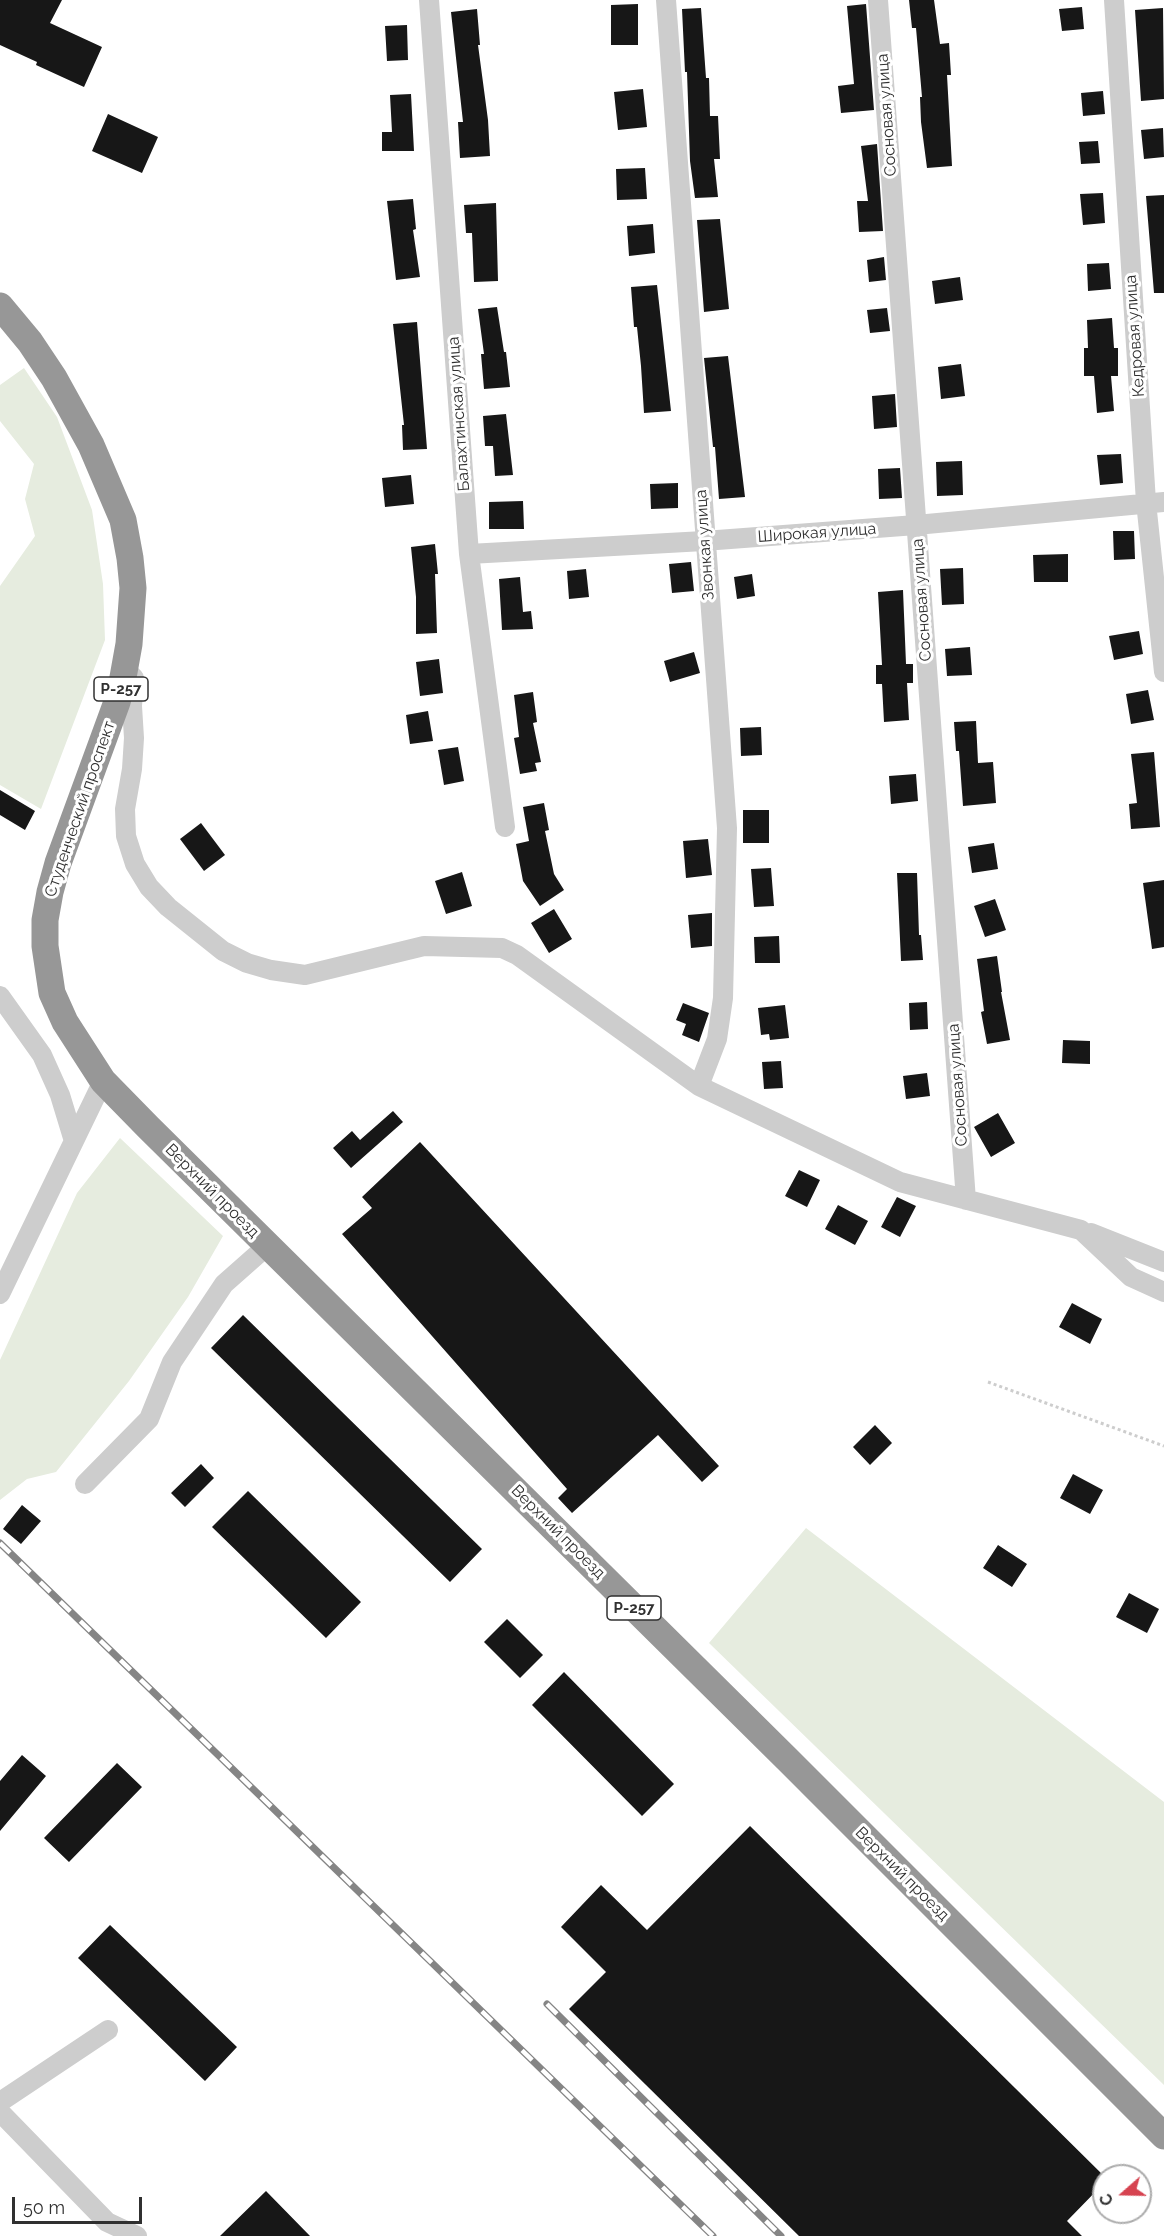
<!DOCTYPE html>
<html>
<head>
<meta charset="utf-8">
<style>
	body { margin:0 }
	#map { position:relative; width:1164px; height:2236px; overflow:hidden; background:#fff; font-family:Raleway,sans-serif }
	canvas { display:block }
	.north { position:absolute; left:1092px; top:2164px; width:60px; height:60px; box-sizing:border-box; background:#fff; border:2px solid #acacac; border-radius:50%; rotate:250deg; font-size:16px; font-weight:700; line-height:24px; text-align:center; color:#303030 }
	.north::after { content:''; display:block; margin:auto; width:21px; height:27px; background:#d64350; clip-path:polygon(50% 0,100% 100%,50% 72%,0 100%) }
	.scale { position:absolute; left:12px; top:2197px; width:130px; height:27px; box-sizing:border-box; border:3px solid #303030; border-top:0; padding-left:8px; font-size:18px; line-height:21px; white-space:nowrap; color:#303030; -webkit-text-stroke:4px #fff; paint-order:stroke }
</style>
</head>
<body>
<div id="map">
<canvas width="1164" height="2236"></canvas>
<div class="north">С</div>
<div class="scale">50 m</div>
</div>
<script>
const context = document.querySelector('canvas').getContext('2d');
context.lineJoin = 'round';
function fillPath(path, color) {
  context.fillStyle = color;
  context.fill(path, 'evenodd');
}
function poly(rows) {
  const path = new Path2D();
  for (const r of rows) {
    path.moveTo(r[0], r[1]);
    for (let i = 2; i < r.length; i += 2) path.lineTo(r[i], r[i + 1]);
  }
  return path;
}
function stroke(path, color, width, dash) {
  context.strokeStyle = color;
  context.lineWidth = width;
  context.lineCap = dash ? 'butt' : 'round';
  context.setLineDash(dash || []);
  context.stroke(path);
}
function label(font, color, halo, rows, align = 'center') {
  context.font = font + ' Raleway,sans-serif';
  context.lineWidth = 6;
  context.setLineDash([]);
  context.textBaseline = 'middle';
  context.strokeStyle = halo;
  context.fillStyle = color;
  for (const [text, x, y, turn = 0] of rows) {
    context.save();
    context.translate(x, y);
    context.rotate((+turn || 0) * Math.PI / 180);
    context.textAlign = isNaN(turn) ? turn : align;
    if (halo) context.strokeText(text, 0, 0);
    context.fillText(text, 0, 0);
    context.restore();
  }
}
const green = poly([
	[24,368,57,417,92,510,103,584,105,640,41,809,0,785,0,586,35,536,25,499,34,464,0,421,0,385],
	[120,1138,223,1236,188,1297,129,1381,56,1472,27,1479,0,1500,0,1360,77,1193],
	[806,1528,1164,1802,1164,2085,709,1643]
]);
const building = poly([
	[0,0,62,0,50,23,102,47,84,87,36,65,37,62,0,45],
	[909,0,934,0,940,44,949,43,951,75,947,75,952,166,927,168,921,122,920,97,922,97,916,28,912,28],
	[638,4,638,45,611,45,611,5],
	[866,4,874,110,841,113,838,86,854,84,847,6],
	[1082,7,1084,29,1062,31,1059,9],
	[701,8,706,78,709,78,710,116,718,116,720,159,714,159,718,197,695,198,690,161,687,72,685,72,682,9],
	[1163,8,1164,99,1141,101,1135,10],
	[477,9,480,45,478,45,488,120,490,156,460,158,458,122,463,122,451,12],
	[407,25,408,60,387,61,385,26],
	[643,89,647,127,618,130,614,92],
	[1103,91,1105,114,1083,116,1081,93],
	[411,94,414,151,382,151,382,132,392,132,390,95],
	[108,114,158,137,142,173,92,151],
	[1163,128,1164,157,1144,159,1141,130],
	[1098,141,1100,163,1081,164,1079,142],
	[877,144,883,231,859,232,857,201,868,201,861,146],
	[645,168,647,199,617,200,616,169],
	[1103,193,1105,223,1083,225,1080,194],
	[1164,195,1164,293,1154,293,1146,196],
	[413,199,416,229,413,230,420,277,396,280,387,201],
	[496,203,498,281,474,282,472,233,466,233,464,205],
	[720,219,729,309,704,312,697,220],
	[653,224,655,253,629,256,627,226],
	[884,257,886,280,869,282,867,260],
	[1109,263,1111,289,1088,291,1087,264],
	[960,277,963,300,935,304,932,281],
	[657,285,671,411,644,413,641,366,637,327,634,327,631,287],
	[497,307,504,352,506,352,510,387,484,389,481,354,484,354,478,309],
	[887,308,890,331,870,333,867,310],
	[1112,318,1114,348,1118,348,1118,376,1111,376,1114,411,1097,413,1094,376,1084,376,1084,348,1088,348,1087,320],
	[417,322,427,449,403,450,402,425,404,425,393,324],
	[728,356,745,497,719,499,715,447,713,447,704,358],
	[961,364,965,396,941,399,938,367],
	[895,394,897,427,874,429,872,396],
	[506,414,513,475,495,476,493,446,485,446,483,416],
	[1121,454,1123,483,1100,485,1097,455],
	[962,461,963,495,937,496,936,462],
	[900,468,902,498,879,499,878,469],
	[411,475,414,504,385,507,382,478],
	[678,483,678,508,651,509,650,484],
	[523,501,524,529,489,529,489,502],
	[1113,531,1134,531,1135,559,1114,560],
	[435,544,438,574,435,574,437,633,416,634,416,597,411,547],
	[1068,554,1068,582,1034,582,1033,555],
	[691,562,694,591,672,593,669,564],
	[963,568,964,604,942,605,940,569],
	[586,569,589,597,569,599,567,571],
	[752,574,755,596,737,599,734,577],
	[520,577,523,612,531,611,533,629,502,630,499,579],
	[903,590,906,664,913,664,913,683,907,683,909,720,884,722,882,684,876,684,876,665,882,665,878,592],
	[1139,631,1143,654,1114,660,1109,636],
	[970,647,972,675,947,676,945,649],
	[694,652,700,673,670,682,664,661],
	[439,659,443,693,420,696,416,662],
	[1148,690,1154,720,1131,724,1126,694],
	[533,692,537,722,533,723,541,762,535,763,537,771,520,774,514,738,519,737,514,695],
	[428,711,433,741,410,744,406,715],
	[976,721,978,763,993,762,996,803,963,806,959,751,956,751,954,722],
	[761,727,762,755,741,756,740,728],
	[458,747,464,781,444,785,438,750],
	[1154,752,1160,827,1131,829,1129,804,1137,803,1131,754],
	[916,774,918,801,891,804,889,776],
	[0,790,35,811,25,830,0,815],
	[544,803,549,830,545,831,554,874,564,890,540,906,523,881,516,844,529,841,523,807],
	[743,810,769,810,769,843,743,843],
	[201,823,225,855,204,871,180,839],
	[708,839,712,875,686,878,683,841],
	[994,843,998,869,972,873,968,847],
	[771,868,774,906,754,907,751,869],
	[462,872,472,906,446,914,435,881],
	[897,873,917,873,919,935,921,935,923,960,901,961],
	[1164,880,1164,947,1152,949,1143,883],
	[995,899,1006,930,985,937,974,906],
	[554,909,572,939,549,953,531,923],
	[712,913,712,946,691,948,688,915],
	[779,936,780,963,755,963,754,937],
	[997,956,1002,992,1001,992,1010,1040,987,1044,981,1012,984,1011,977,959],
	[927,1002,928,1029,910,1030,909,1003],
	[683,1003,709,1013,699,1042,682,1035,686,1024,676,1020],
	[785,1005,789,1038,770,1040,769,1034,761,1035,758,1008],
	[1063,1040,1090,1041,1090,1064,1062,1063],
	[781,1061,783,1088,764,1089,762,1062],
	[927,1073,930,1096,906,1099,903,1076],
	[393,1111,403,1122,351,1168,333,1148,352,1131,360,1140],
	[998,1113,1015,1143,991,1157,974,1127],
	[420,1142,719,1466,702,1482,658,1435,572,1513,558,1498,567,1489,342,1234,372,1208,362,1197],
	[799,1170,820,1180,807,1207,785,1196],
	[897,1197,916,1206,900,1237,881,1227],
	[838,1205,868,1221,855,1245,825,1229],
	[1072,1303,1102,1319,1090,1344,1059,1327],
	[243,1315,482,1549,450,1582,211,1348],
	[875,1425,892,1443,870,1465,853,1447],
	[201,1464,214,1478,185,1507,171,1493],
	[1073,1474,1103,1490,1090,1514,1060,1498],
	[248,1491,361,1602,326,1638,212,1527],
	[22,1505,41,1521,21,1544,3,1529],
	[998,1545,1027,1564,1012,1587,983,1568],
	[1129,1593,1159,1609,1147,1633,1116,1617],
	[507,1619,543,1655,520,1678,484,1642],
	[564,1672,674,1784,642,1816,532,1705],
	[22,1755,46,1776,0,1831,0,1781],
	[117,1763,142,1787,69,1862,44,1838],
	[750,1826,1104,2176,1104,2183,1067,2221,1082,2236,799,2236,569,2009,606,1972,561,1927,601,1885,647,1930],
	[110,1925,237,2047,205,2081,78,1958],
	[266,2191,310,2236,220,2236]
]);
const path = poly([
	[988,1382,1164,1446]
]);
const minor = poly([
	[429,0,469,554,505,827],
	[666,0,727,828,723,998,717,1039,699,1086],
	[878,0,966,1200],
	[1114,0,1146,502,1164,672],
	[469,554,704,541,916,525,1164,502],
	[129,673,134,678,132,706,134,738,132,769,125,809,126,836,135,864,149,887,168,907,223,951,247,963,271,970,305,975,424,946,502,948,517,955,699,1086,900,1182,1081,1230,1131,1277,1164,1292],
	[0,996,42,1055,60,1095,74,1141],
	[1091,1233,1164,1262],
	[0,1294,103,1081],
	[85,1484,149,1419,172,1362,224,1284,267,1246],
	[0,2102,108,2030],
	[0,2112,107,2222,137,2236]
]);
const highway = poly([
	[0,306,30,342,54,378,91,445,123,520,130,558,133,588,129,644,122,683,117,702,58,863,50,892,45,920,45,946,52,993,65,1022,103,1081,148,1127,787,1759,1164,2136]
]);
const rail = poly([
	[0,1543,713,2236],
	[547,2004,781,2236]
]);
const shields = [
	[121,689,54],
	[634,1608,54]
];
const shieldNames = [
	["Р-257",121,689],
	["Р-257",634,1608]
];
const streetNames = [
	["Сосновая улица",887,115,-94],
	["Кедровая улица",1135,336,-94],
	["Балахтинская улица",459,414,-94],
	["Широкая улица",817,533,-4],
	["Звонкая улица",705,545,-94],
	["Сосновая улица",922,600,-94],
	["Студенческий проспект",80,809,-71],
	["Сосновая улица",958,1085,-94],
	["Верхний проезд",212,1191,45],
	["Верхний проезд",558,1532,45],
	["Верхний проезд",902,1874,45]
];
fillPath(green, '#e6ecdf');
fillPath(building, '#171717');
stroke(path, '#cdcdcd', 3, [3, 3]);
stroke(minor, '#cdcdcd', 20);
stroke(highway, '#979797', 27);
stroke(rail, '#858585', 7);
stroke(rail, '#fff', 4.5, [14]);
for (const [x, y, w] of shields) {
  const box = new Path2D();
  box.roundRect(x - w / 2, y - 12, w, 24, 4.5);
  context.fillStyle = '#fff';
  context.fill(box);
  stroke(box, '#303030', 1.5);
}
label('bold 15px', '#303030', null, shieldNames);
label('16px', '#303030', '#fff', streetNames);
</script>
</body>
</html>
